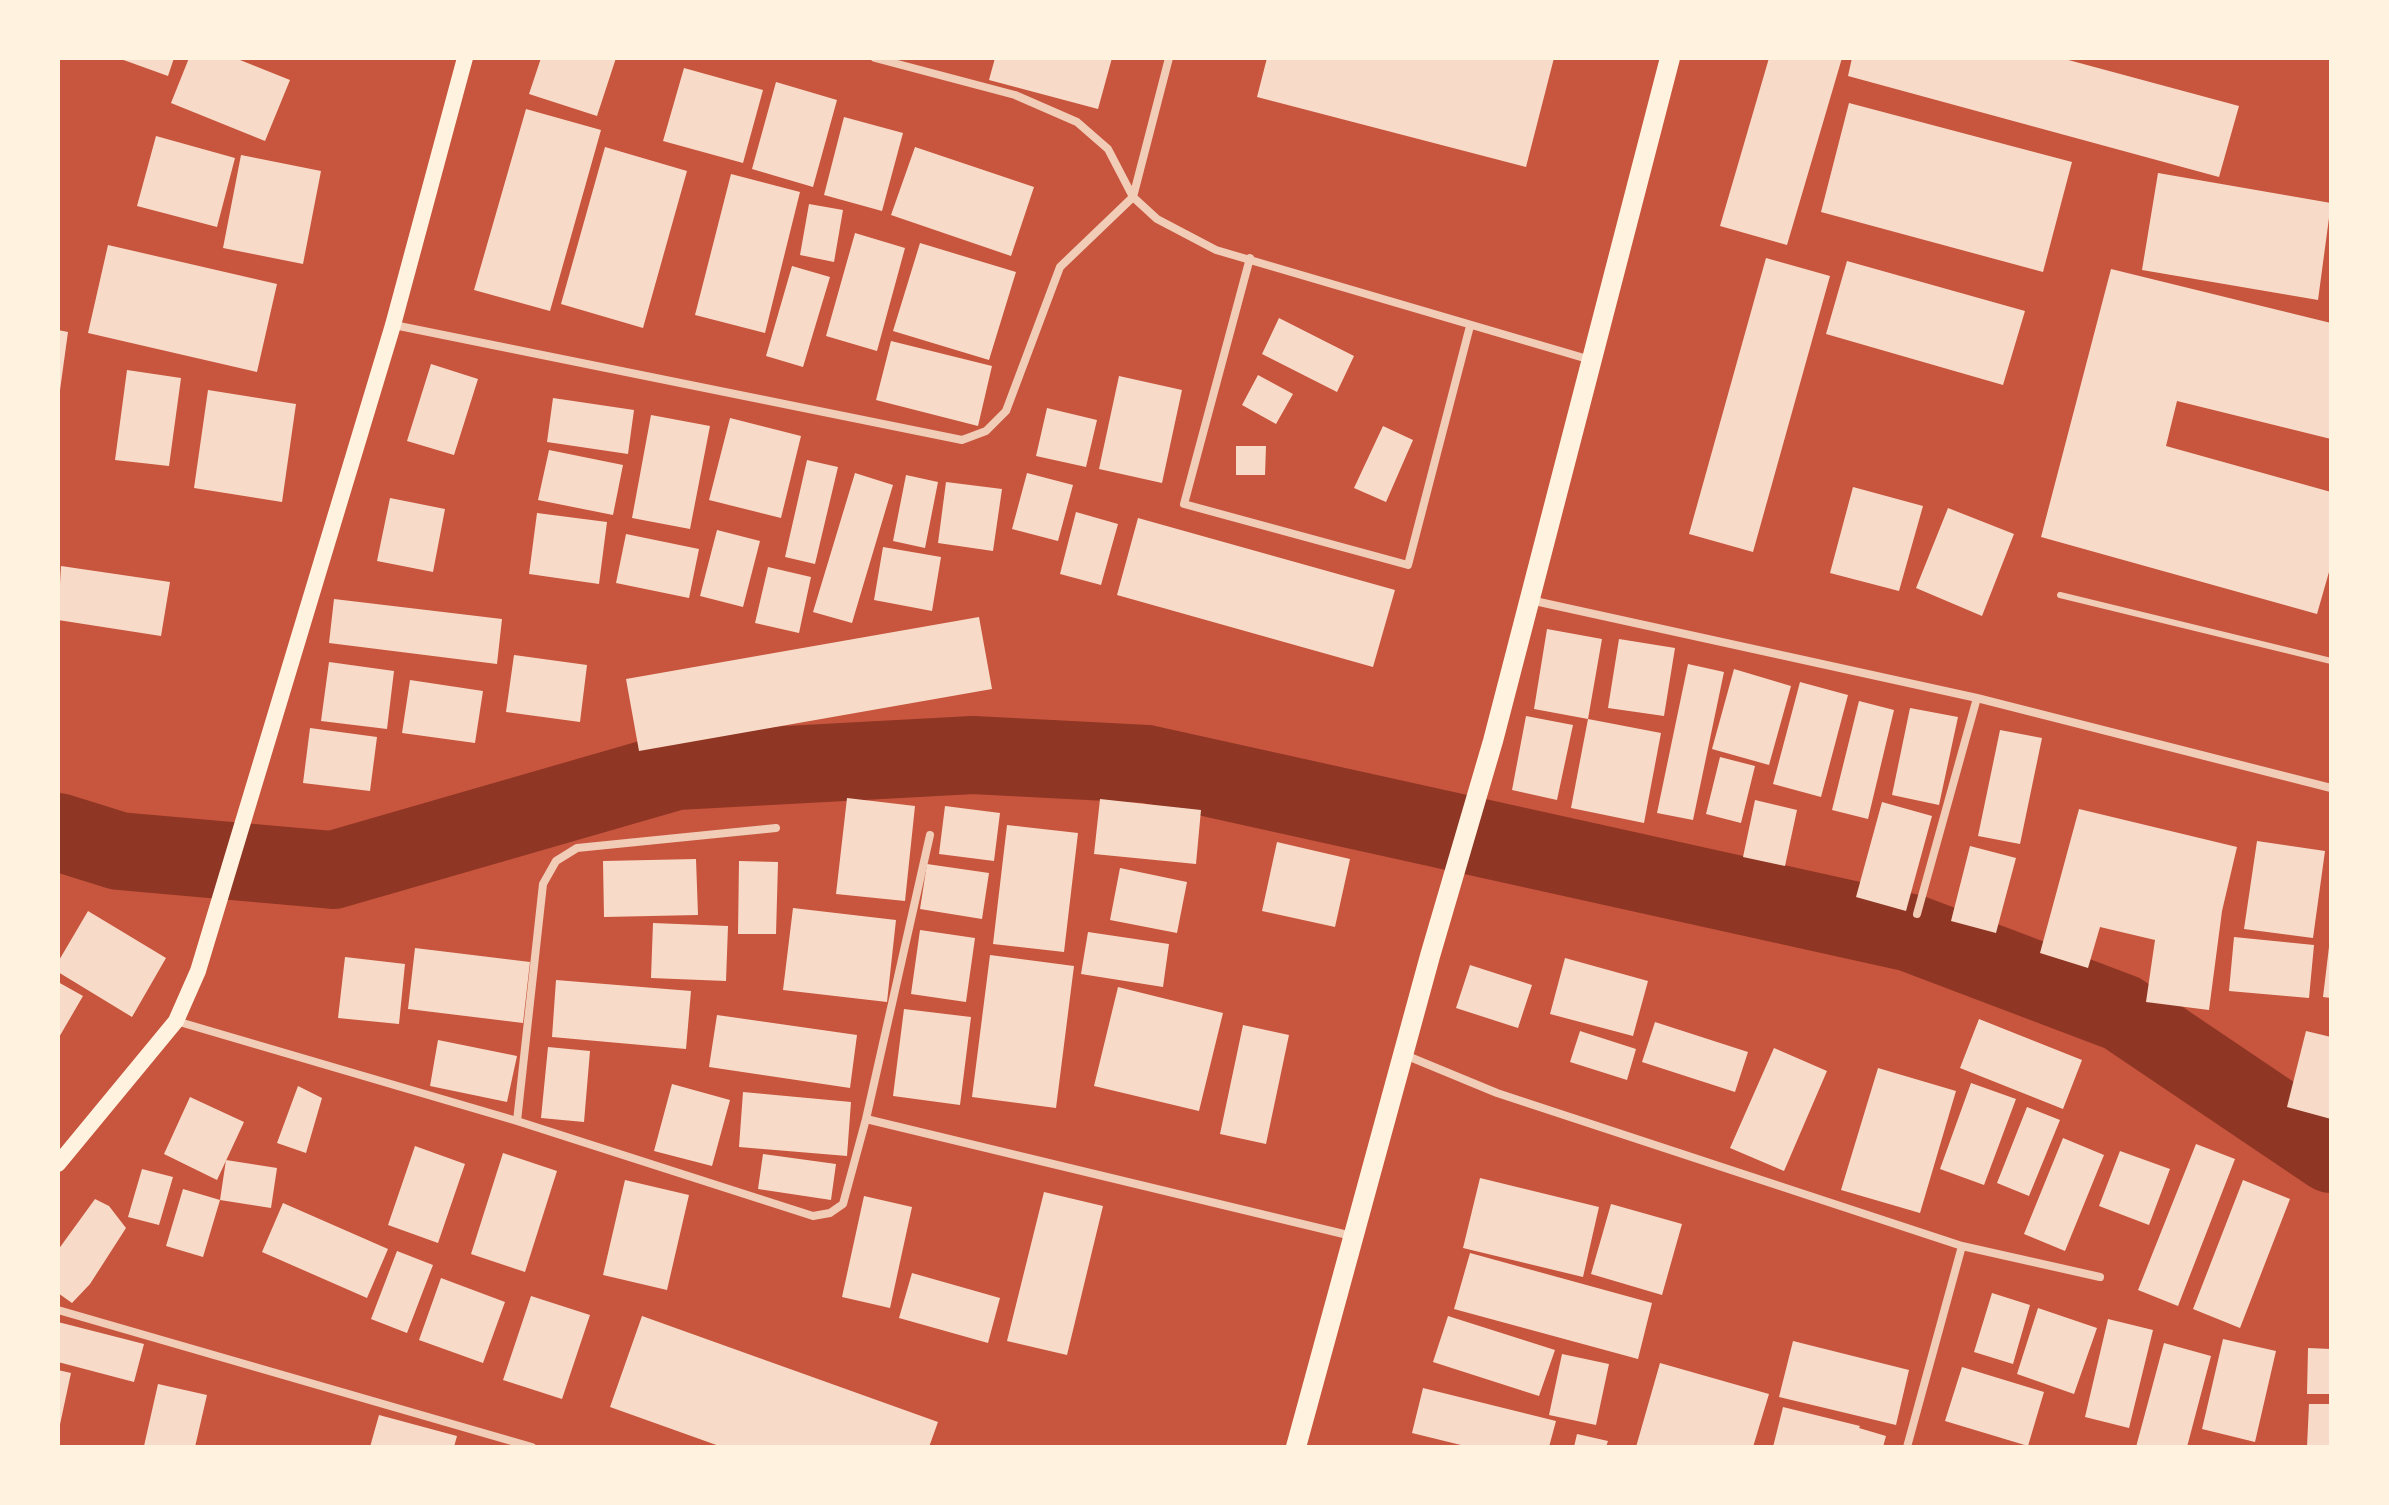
<!DOCTYPE html>
<html>
<head>
<meta charset="utf-8">
<style>
	body { margin:0 }
	#map { position:relative; width:2389px; height:1505px; overflow:hidden; background:#c8553d; font-family:Figtree,sans-serif }
	canvas { display:block }
	.frame { position:absolute; inset:0; border:60px solid #fff3e0; pointer-events:none }
</style>
</head>
<body>
<div id="map">
<canvas width="2389" height="1505"></canvas>
<div class="frame"></div>
</div>
<script>
const context = document.querySelector('canvas').getContext('2d');
context.lineJoin = 'round';
function poly(rows) {
  const path = new Path2D();
  for (const r of rows) {
    path.moveTo(r[0], r[1]);
    for (let i = 2; i < r.length; i += 2) path.lineTo(r[i], r[i + 1]);
  }
  return path;
}
function stroke(path, color, width, dash) {
  context.strokeStyle = color;
  context.lineWidth = width;
  context.lineCap = dash ? 'butt' : 'round';
  context.setLineDash(dash || []);
  context.stroke(path);
}
function fillPath(path, color) {
  context.fillStyle = color;
  context.fill(path, 'evenodd');
}
const river = poly([
	[58,832,119,851,333,870,676,771,973,755,1147,764,1911,933,2122,1013,2331,1154]
]);
const building = poly([
	[118,58,174,58,168,76],
	[189,58,235,58,290,80,265,141,171,103],
	[541,58,616,58,597,116,529,94],
	[995,58,1112,58,1098,109,989,80],
	[1267,58,1554,58,1526,167,1257,97],
	[1769,58,1842,58,1787,245,1720,226],
	[1852,58,2061,58,2239,106,2219,177,1848,76],
	[684,68,763,90,743,163,663,141],
	[776,82,837,100,813,187,752,169],
	[1849,103,2072,162,2043,272,1821,212],
	[526,109,601,130,550,311,474,290],
	[844,117,903,133,882,211,824,195],
	[156,136,235,158,217,227,137,206],
	[605,147,687,171,643,328,561,304],
	[915,147,1034,187,1011,256,891,215],
	[241,155,321,171,303,264,223,248],
	[2158,173,2331,203,2318,300,2142,270],
	[731,174,800,192,765,333,695,315],
	[809,204,843,210,834,262,800,255],
	[855,233,905,248,877,351,826,336],
	[920,243,1016,272,989,360,893,331],
	[108,245,277,284,257,372,88,333],
	[1766,258,1830,276,1753,552,1689,534],
	[1847,261,2025,311,2003,385,1826,334],
	[792,266,830,277,803,367,766,356],
	[2111,269,2331,323,2331,439,2177,401,2166,446,2331,492,2331,565,2317,614,2041,537],
	[1279,318,1354,356,1337,392,1262,354],
	[58,330,68,332,60,390,58,390],
	[891,341,992,366,978,426,876,400],
	[431,364,478,379,454,455,407,441],
	[127,370,181,378,169,466,115,460],
	[1258,375,1293,394,1276,424,1242,405],
	[1119,376,1182,390,1162,483,1099,469],
	[208,390,296,404,282,502,194,488],
	[553,398,634,410,628,454,547,442],
	[1047,408,1097,420,1086,467,1036,456],
	[651,415,710,426,690,529,632,518],
	[730,418,801,436,781,518,709,500],
	[1383,426,1413,440,1386,502,1354,488],
	[1236,446,1266,446,1265,475,1236,475],
	[549,450,623,465,613,515,538,500],
	[807,460,838,467,815,564,785,557],
	[855,473,893,485,852,623,813,612],
	[1027,473,1073,485,1058,541,1012,529],
	[906,475,938,482,925,548,893,541],
	[946,482,1002,489,993,551,938,543],
	[1853,487,1923,506,1899,591,1830,573],
	[390,498,445,509,433,572,377,561],
	[1948,508,2014,534,1982,616,1916,588],
	[1076,512,1118,524,1101,585,1060,574],
	[537,513,607,522,599,584,529,574],
	[1138,518,1395,590,1373,667,1117,595],
	[717,530,760,541,743,607,700,596],
	[626,534,699,549,689,598,616,583],
	[883,547,941,557,932,611,874,600],
	[61,566,170,582,161,636,58,620],
	[768,567,811,577,799,633,755,623],
	[334,599,502,619,497,664,329,643],
	[979,617,992,689,639,751,626,679],
	[1547,629,1602,639,1588,719,1534,709],
	[1619,639,1675,648,1664,716,1608,708],
	[514,655,587,665,580,722,506,712],
	[329,662,394,671,387,729,321,721],
	[1688,664,1724,672,1693,820,1657,813],
	[1734,669,1791,686,1769,765,1712,749],
	[410,680,483,691,475,743,402,733],
	[1800,682,1848,695,1821,797,1773,784],
	[1859,701,1894,710,1868,819,1832,810],
	[1910,708,1958,717,1939,805,1892,795],
	[1526,716,1573,725,1557,800,1512,790],
	[1588,719,1661,733,1644,823,1571,808],
	[310,728,377,737,370,791,303,783],
	[2000,730,2042,738,2020,844,1978,836],
	[1720,757,1755,766,1741,823,1706,814],
	[847,798,915,806,905,901,836,894],
	[1100,799,1201,810,1196,864,1094,854],
	[1755,800,1797,810,1785,866,1743,857],
	[1882,802,1932,816,1906,911,1856,897],
	[945,806,1000,813,994,861,939,854],
	[2079,809,2237,847,2222,911,2209,1010,2146,1002,2155,940,2100,927,2088,968,2040,953],
	[1007,825,1078,833,1064,952,993,944],
	[2257,841,2325,851,2313,938,2244,929],
	[1277,842,1350,859,1335,927,1262,911],
	[1970,846,2016,858,1996,933,1951,921],
	[696,859,698,915,604,917,603,861],
	[739,861,778,862,776,934,738,934],
	[927,864,989,873,982,919,920,909],
	[1120,868,1187,882,1177,933,1110,920],
	[793,908,896,920,887,1002,783,990],
	[88,911,166,958,132,1017,58,972,58,962],
	[653,923,728,926,726,981,651,978],
	[920,930,975,938,966,1002,911,994],
	[1088,932,1169,944,1163,987,1081,974],
	[2234,937,2314,945,2309,998,2229,991],
	[2329,947,2331,947,2331,998,2323,997],
	[415,948,530,962,523,1023,408,1009],
	[990,955,1074,966,1056,1108,972,1097],
	[345,957,405,964,399,1024,338,1018],
	[1565,958,1648,981,1633,1036,1550,1014],
	[1470,965,1532,985,1518,1028,1456,1008],
	[556,980,691,991,686,1049,552,1037],
	[58,982,83,996,58,1039],
	[1118,987,1223,1013,1199,1111,1094,1086],
	[904,1009,971,1017,960,1105,893,1096],
	[717,1015,857,1035,850,1088,709,1067],
	[1979,1019,2082,1060,2063,1109,1960,1068],
	[1655,1022,1748,1052,1735,1092,1642,1062],
	[1243,1025,1289,1035,1266,1144,1220,1134],
	[1580,1031,1636,1049,1627,1080,1570,1062],
	[2306,1031,2331,1037,2331,1119,2287,1107],
	[438,1040,517,1056,507,1102,430,1086],
	[548,1047,590,1051,584,1122,541,1118],
	[1774,1048,1827,1071,1784,1171,1730,1148],
	[1878,1068,1956,1091,1920,1213,1841,1190],
	[1971,1083,2016,1099,1984,1185,1940,1169],
	[672,1084,730,1100,712,1166,654,1151],
	[298,1086,322,1098,306,1153,277,1143],
	[743,1092,851,1102,847,1156,739,1147],
	[190,1097,244,1122,217,1180,164,1154],
	[2027,1107,2060,1120,2029,1196,1997,1183],
	[2063,1138,2104,1155,2065,1251,2024,1234],
	[2196,1144,2235,1159,2178,1306,2138,1290],
	[415,1146,465,1164,438,1243,388,1225],
	[2120,1151,2170,1169,2149,1225,2099,1206],
	[503,1153,557,1171,525,1272,471,1254],
	[763,1154,836,1164,831,1200,758,1189],
	[226,1160,277,1168,271,1208,220,1200],
	[142,1169,173,1177,159,1225,128,1217],
	[1480,1178,1599,1207,1583,1277,1463,1248],
	[625,1180,689,1195,667,1290,603,1275],
	[2243,1180,2290,1199,2240,1328,2193,1309],
	[183,1189,220,1200,203,1257,166,1246],
	[1044,1192,1103,1206,1067,1355,1007,1341],
	[864,1196,912,1207,890,1308,842,1297],
	[95,1199,109,1206,126,1228,90,1284,72,1303,58,1293,58,1250],
	[283,1203,388,1249,367,1298,262,1252],
	[1611,1204,1682,1224,1662,1295,1591,1274],
	[397,1251,433,1265,407,1333,371,1319],
	[1470,1253,1652,1303,1638,1359,1454,1309],
	[912,1273,1000,1298,988,1343,899,1318],
	[441,1278,505,1302,483,1363,419,1340],
	[1992,1293,2030,1305,2013,1364,1974,1352],
	[531,1296,590,1315,562,1399,503,1380],
	[2038,1308,2097,1328,2074,1394,2017,1374],
	[642,1316,938,1422,929,1447,722,1447,610,1407],
	[1448,1316,1555,1350,1539,1396,1433,1362],
	[2108,1319,2153,1330,2129,1428,2085,1417],
	[58,1322,144,1344,134,1382,58,1362],
	[2223,1339,2276,1351,2255,1442,2202,1429],
	[1793,1341,1909,1370,1896,1425,1779,1397],
	[2164,1343,2211,1356,2187,1447,2136,1447],
	[2308,1348,2331,1349,2331,1394,2307,1394],
	[1562,1354,1609,1364,1596,1425,1549,1415],
	[1660,1363,1769,1394,1753,1447,1636,1447],
	[1962,1367,2044,1392,2028,1446,1945,1421],
	[58,1370,71,1373,59,1429,58,1429],
	[158,1384,207,1395,195,1447,144,1446],
	[1423,1388,1556,1421,1549,1447,1469,1447,1412,1433],
	[2309,1404,2331,1404,2331,1447,2307,1447],
	[1783,1407,1860,1426,1859,1428,1886,1436,1883,1447,1773,1447],
	[379,1415,457,1436,454,1447,370,1447],
	[1577,1434,1608,1441,1606,1447,1574,1447]
]);
const service = poly([
	[2060,595,2331,661]
]);
const minor = poly([
	[875,58,1015,95,1077,122,1108,149,1133,197,1157,219,1216,250,1591,360],
	[1250,258,1184,504,1408,565,1470,326],
	[394,325,962,440,986,431,1006,411,1060,267,1133,197,1169,58],
	[1530,600,1977,698,2331,788],
	[1917,914,1977,698],
	[176,1021,517,1121,813,1216,830,1213,843,1204,866,1119,1352,1236],
	[1405,1055,1497,1093,1962,1246,2100,1277],
	[866,1119,930,835],
	[517,1121,543,884,556,861,577,848,776,828],
	[58,1310,532,1447],
	[1907,1447,1962,1246]
]);
const secondary = poly([
	[58,1164,176,1021,198,971,393,325,465,58]
]);
const primary = poly([
	[1296,1447,1430,956,1493,741,1670,58]
]);
stroke(river, '#8f3625', 78);
fillPath(building, '#f7dbc8');
stroke(service, '#f1ccb7', 6);
stroke(minor, '#f1ccb7', 8);
stroke(secondary, '#fff3e0', 16);
stroke(primary, '#fff3e0', 20);
</script>
</body>
</html>
